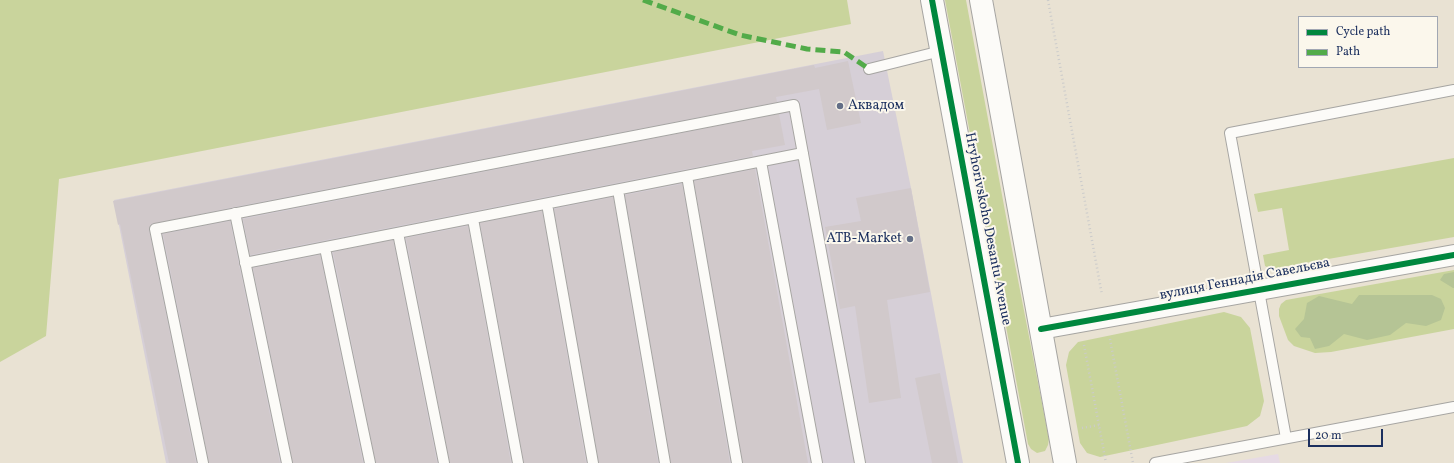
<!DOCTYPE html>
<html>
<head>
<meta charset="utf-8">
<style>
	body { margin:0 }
	#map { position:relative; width:1454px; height:463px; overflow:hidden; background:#e9e2d3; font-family:Vollkorn,serif }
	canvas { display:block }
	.legend { position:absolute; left:1298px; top:16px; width:140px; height:52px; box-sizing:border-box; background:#fbf7ec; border:1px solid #a1a7b3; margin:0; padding:5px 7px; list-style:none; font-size:12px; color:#1b2f5e }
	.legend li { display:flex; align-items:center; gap:8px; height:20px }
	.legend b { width:20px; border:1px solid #a1a7b3 }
	.scale { position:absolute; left:1308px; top:429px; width:75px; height:18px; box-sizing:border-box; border:2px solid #1b2f5e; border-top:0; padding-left:5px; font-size:12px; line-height:14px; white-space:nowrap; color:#1b2f5e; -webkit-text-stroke:3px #fbf7ec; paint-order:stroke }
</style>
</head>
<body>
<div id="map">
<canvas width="1454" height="463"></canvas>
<ul class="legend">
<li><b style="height:5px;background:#00873e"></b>Cycle path</li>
<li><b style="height:5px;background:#52ab49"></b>Path</li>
</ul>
<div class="scale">20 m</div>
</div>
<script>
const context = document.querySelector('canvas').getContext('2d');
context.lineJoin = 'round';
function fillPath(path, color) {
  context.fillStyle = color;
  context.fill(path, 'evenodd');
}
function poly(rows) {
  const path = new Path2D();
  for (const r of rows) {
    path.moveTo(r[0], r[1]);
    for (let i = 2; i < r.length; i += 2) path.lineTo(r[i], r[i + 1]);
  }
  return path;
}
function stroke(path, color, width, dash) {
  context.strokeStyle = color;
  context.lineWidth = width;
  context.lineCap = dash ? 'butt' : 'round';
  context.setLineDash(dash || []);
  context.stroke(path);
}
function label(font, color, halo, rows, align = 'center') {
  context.font = font + ' Vollkorn,serif';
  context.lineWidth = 4;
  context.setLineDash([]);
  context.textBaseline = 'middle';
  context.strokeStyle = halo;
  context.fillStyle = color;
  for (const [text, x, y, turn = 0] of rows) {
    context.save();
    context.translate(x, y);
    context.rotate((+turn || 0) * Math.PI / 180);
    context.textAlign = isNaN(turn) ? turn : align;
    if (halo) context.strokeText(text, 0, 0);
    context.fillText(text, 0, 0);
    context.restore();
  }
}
const built = poly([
	[1278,454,1280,463,1226,463]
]);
const industrial = poly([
	[883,51,911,188,963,463,166,463,114,200]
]);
const green = poly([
	[0,0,847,0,851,24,59,179,46,336,0,362],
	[945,0,966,0,1012,249,1049,439,1048,445,1045,451,1037,453,1031,449,1028,444],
	[1454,158,1454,237,1271,269,1265,266,1263,255,1289,250,1282,208,1258,212,1254,194],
	[1454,270,1454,329,1331,352,1315,353,1294,346,1288,340,1279,316,1279,309,1281,304,1286,300],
	[1224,312,1241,317,1250,328,1264,401,1260,416,1247,426,1100,457,1087,453,1080,443,1066,365,1069,352,1078,342]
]);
const forest = poly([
	[1454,272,1454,288,1453,288,1440,280,1444,274],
	[1359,295,1432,295,1441,299,1445,308,1441,320,1426,326,1406,323,1390,335,1367,340,1344,334,1329,346,1315,349,1310,338,1301,337,1295,329,1304,319,1307,303,1319,296,1352,304]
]);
const building = poly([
	[848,61,861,123,827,130,819,89,776,97,777,102,234,207,151,224,149,230,196,463,169,463,120,224,118,225,113,201,814,65,815,68],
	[779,114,785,145,752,151,753,156,250,255,243,219],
	[755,169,808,463,743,463,694,181],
	[682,184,730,463,671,463,625,195],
	[911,188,930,292,887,300,901,398,869,403,855,306,840,309,825,227,861,221,856,198],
	[613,197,658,463,599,463,554,209],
	[542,211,586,463,524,463,480,223],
	[230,221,239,265,280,463,209,463,163,234],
	[468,226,511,463,450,463,406,238],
	[393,240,437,463,376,463,333,252],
	[320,255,363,463,293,463,253,268],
	[940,373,958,463,932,463,915,378]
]);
const path = poly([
	[1048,0,1102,295],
	[1110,339,1133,463],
	[1084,345,1106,463],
	[1082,428,1099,425]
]);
const service = poly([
	[869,69,941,51],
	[761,162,817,463],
	[687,176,737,463],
	[618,190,665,463],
	[547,204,593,463],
	[235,213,287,463],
	[473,219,518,463],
	[398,233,444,463],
	[325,248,370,463],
	[245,263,803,153],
	[1286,438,1230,133,1454,90],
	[203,463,155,229,794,105,860,463],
	[1155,463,1454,407]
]);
const minor = poly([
	[1041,329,1454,255]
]);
const tertiary = poly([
	[932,0,1018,463],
	[981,0,1065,463]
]);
const quiet = poly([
	[643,0,740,35,807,49,844,52,869,69]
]);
const cycleway = poly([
	[932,0,1018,463],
	[1041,329,1454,255]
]);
const markers = [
	[840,106,4,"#636e87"],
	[910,239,4,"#636e87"]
];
const poiNames = [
	["Аквадом",848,106],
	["ATB-Market",902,239,"right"]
];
const streetNames = [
	["Hryhorivskoho Desantu Avenue",987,229,79],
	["вулиця Геннадія Савельєва",1245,280,-11]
];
fillPath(built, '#e6dae4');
fillPath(industrial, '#d6cfd7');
fillPath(green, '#c9d49c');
fillPath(forest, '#b5c495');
fillPath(building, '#d1c9cb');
stroke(service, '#a6a5a2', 12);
stroke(minor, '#a6a5a2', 22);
stroke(tertiary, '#a6a5a2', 24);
stroke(path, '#cbcbcb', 2.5, [1, 3]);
stroke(service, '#fcfbf8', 10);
stroke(minor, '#fcfbf8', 20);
stroke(tertiary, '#fcfbf8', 22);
stroke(quiet, '#52ab49', 5, [10, 5]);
stroke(cycleway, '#00873e', 6);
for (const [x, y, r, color] of markers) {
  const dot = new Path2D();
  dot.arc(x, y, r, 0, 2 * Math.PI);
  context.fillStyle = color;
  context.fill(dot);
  stroke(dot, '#fbf7ec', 1.5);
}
label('14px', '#1b2f5e', '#fbf7ec', poiNames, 'left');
label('14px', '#1b2f5e', '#fbf7ec', streetNames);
</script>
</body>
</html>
